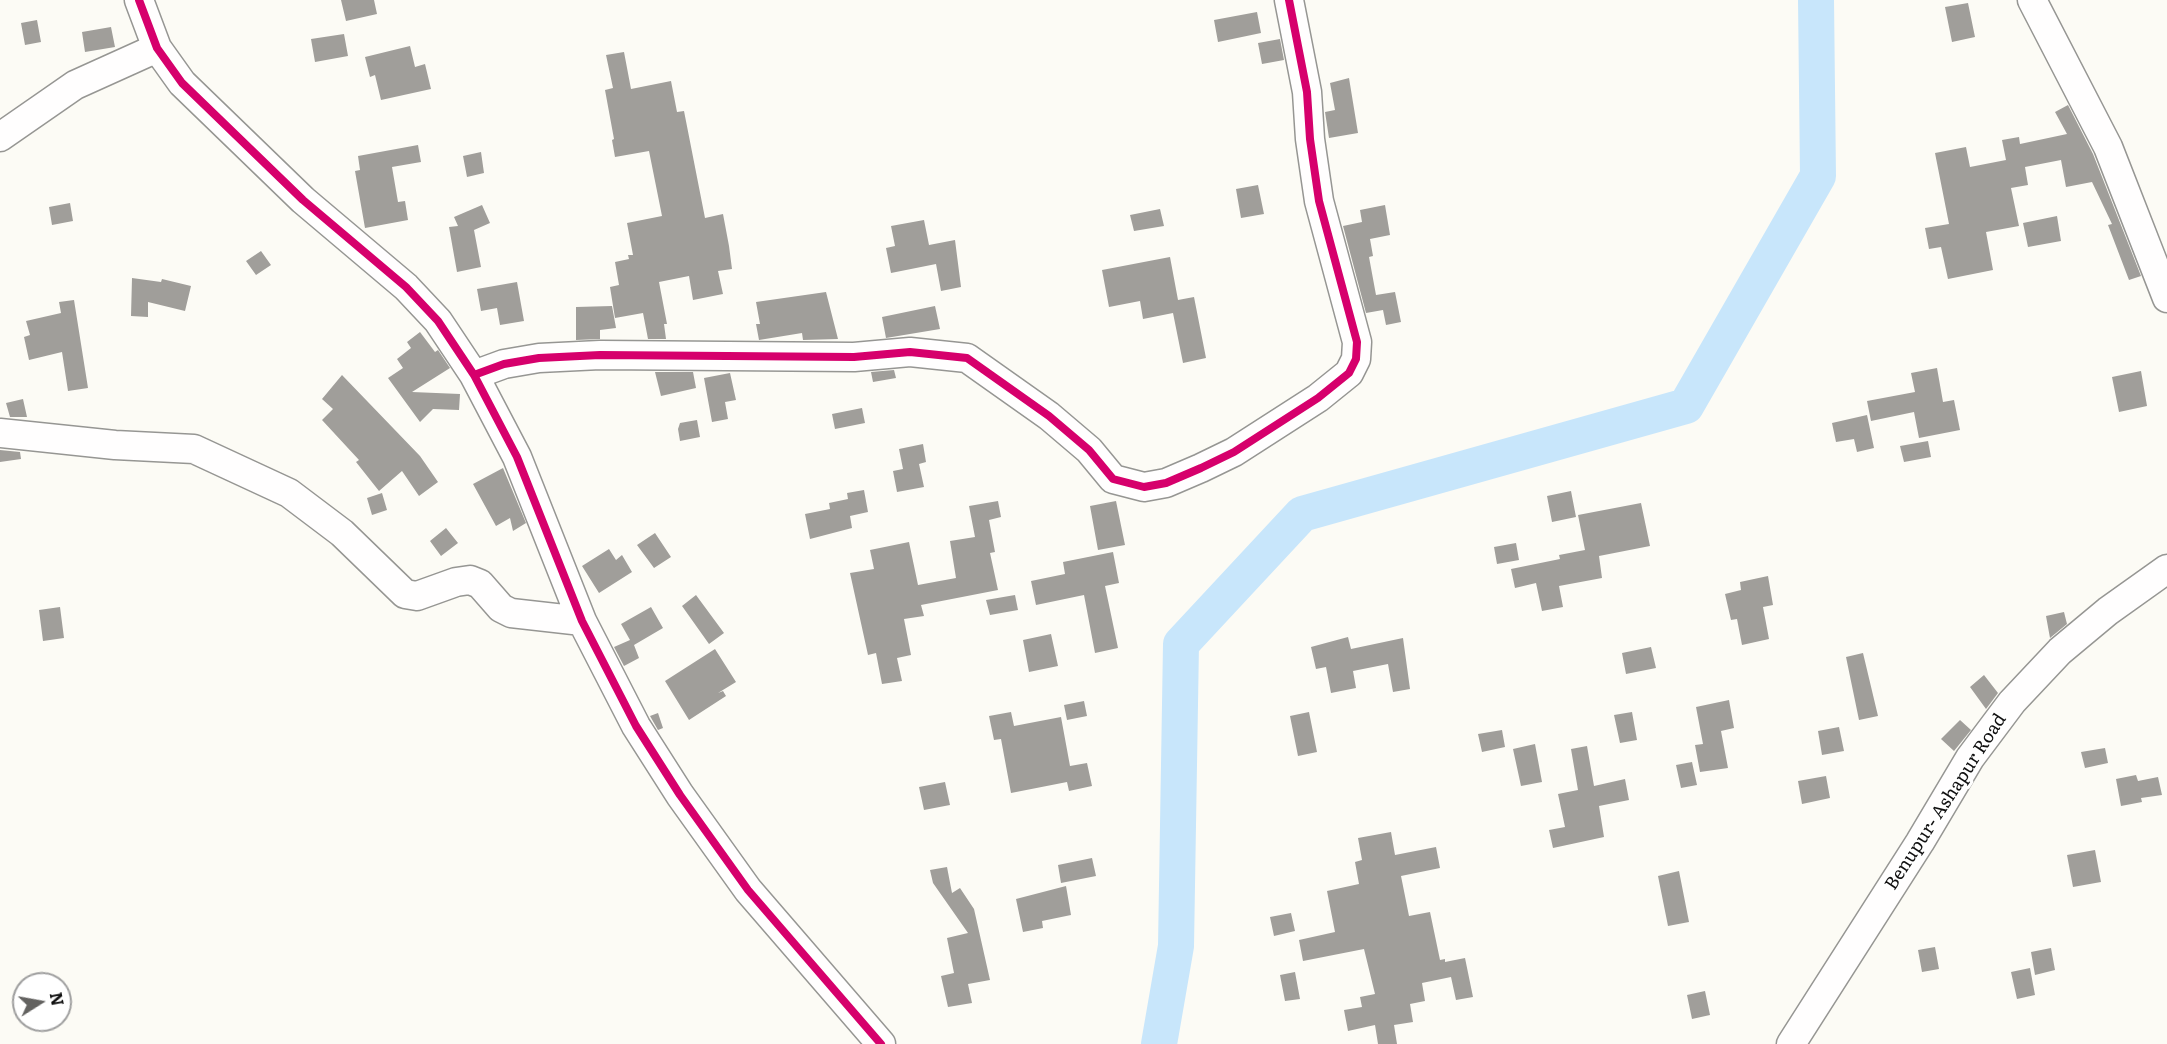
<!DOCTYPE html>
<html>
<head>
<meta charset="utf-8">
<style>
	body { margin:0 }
	#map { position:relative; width:2167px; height:1044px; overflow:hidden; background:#fcfbf5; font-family:Literata,serif }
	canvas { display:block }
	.north { position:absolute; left:12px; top:972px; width:60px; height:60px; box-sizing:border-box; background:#fff; border:2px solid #9f9f9f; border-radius:50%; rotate:79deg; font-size:16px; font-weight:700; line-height:24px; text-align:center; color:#101010 }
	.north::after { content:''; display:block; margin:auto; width:21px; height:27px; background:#636260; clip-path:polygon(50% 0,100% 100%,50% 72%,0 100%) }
</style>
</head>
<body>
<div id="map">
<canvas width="2167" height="1044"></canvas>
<div class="north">N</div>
</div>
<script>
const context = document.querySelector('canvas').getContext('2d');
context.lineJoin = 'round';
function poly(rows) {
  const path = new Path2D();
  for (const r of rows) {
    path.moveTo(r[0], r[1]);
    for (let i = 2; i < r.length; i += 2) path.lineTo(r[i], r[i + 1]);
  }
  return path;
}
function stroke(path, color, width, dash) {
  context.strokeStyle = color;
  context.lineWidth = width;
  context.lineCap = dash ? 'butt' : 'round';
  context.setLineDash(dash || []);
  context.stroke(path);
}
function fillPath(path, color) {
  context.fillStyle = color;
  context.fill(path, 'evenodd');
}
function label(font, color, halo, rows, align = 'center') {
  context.font = font + ' Literata,serif';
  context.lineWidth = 6;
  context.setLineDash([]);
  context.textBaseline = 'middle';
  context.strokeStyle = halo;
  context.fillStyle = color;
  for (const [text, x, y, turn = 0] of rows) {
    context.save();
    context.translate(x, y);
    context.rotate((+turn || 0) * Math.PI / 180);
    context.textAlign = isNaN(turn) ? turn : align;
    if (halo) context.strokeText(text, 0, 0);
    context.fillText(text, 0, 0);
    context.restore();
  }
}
const river = poly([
	[1159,1044,1176,946,1181,644,1302,514,1686,406,1818,176,1816,0]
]);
const building = poly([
	[341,0,374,0,377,14,346,21],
	[1968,3,1975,37,1952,42,1945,7],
	[1257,12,1261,33,1218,42,1214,20],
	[37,20,41,42,25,45,21,23],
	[111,27,115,47,85,52,82,32],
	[344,34,348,56,315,62,311,39],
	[1280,39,1284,60,1262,64,1258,43],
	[410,46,415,67,425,64,431,89,381,100,375,75,370,77,365,57],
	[624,52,631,89,671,81,677,112,684,111,705,218,723,214,729,246,732,269,718,271,723,294,693,300,689,276,659,282,667,324,664,324,666,339,648,339,643,313,615,318,610,287,619,285,615,262,629,259,628,255,633,255,627,223,662,216,649,151,615,157,612,140,614,139,605,90,613,88,606,55],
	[1349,78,1358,133,1329,138,1325,112,1335,110,1330,83],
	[2068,105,2093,154,2141,276,2129,280,2108,225,2112,224,2092,182,2066,187,2061,160,2025,167,2028,185,2011,188,2019,226,1986,232,1993,270,1948,279,1941,247,1929,249,1925,228,1949,224,1935,153,1966,147,1970,167,2006,160,2002,140,2019,137,2020,144,2067,134,2055,112],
	[418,145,421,162,392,167,398,202,405,201,408,220,365,228,355,171,360,170,358,156],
	[481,152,484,173,467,177,463,156],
	[1258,185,1264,214,1241,218,1236,189],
	[70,203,73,221,52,225,49,207],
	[482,205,490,223,474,230,481,267,457,272,449,227,458,226,454,217],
	[1385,205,1390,235,1370,239,1373,256,1369,257,1376,295,1395,292,1401,322,1386,325,1383,310,1366,313,1343,226,1362,222,1360,210],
	[1160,209,1164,226,1134,231,1130,215],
	[2057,216,2061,241,2028,247,2023,223],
	[924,220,929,245,955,240,961,287,941,291,936,264,891,273,886,248,895,246,891,226],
	[261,251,271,265,256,275,246,261],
	[1170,257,1178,300,1194,297,1206,358,1183,363,1173,313,1143,319,1140,301,1109,307,1102,270],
	[132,278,161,282,162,279,191,286,185,311,148,302,148,317,131,316],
	[517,282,524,321,500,325,497,308,481,311,477,289],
	[826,292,838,339,803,340,802,333,759,340,756,324,760,324,756,302],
	[74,300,88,388,68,391,62,352,29,360,24,337,30,335,26,321,61,313,59,302],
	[612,306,616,328,600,330,600,339,576,340,576,307],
	[935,306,940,329,886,338,882,317],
	[420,332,435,352,438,350,450,368,412,392,460,394,459,410,433,409,420,422,388,378,403,368,397,359,411,348,407,342],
	[1937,368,1943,402,1954,400,1960,430,1919,438,1914,412,1871,421,1867,401,1915,392,1911,373],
	[894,370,896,378,873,382,871,372],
	[2141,371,2147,406,2119,412,2112,377],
	[655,372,693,372,696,388,661,396],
	[730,373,736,400,725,402,728,419,712,422,704,378],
	[342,375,420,456,438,482,419,496,402,471,379,491,356,462,359,460,322,420,333,409,322,399],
	[23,399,27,417,10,417,6,403],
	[862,408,865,423,835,429,832,414],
	[1867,415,1874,448,1857,452,1854,439,1836,442,1832,423],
	[697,420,700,437,680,441,678,429,680,423],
	[1928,441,1931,457,1904,462,1900,446],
	[923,444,926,462,919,464,924,487,897,492,893,471,903,469,899,449],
	[0,450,20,452,21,459,0,462],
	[503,468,526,523,513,531,510,518,496,526,473,484],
	[864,490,868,512,850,516,852,528,810,539,805,514,830,509,829,503,848,499,847,493],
	[1571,491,1576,517,1552,522,1547,496],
	[382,493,387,510,372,515,367,498],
	[998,501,1001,517,989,520,995,552,990,553,998,590,921,605,924,616,904,619,911,655,897,658,902,681,882,684,876,653,868,655,850,573,874,569,870,550,909,542,918,585,956,578,950,541,975,537,969,506],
	[1116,501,1125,545,1098,550,1090,506],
	[1641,503,1650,546,1599,556,1602,578,1559,586,1563,607,1542,611,1536,583,1515,588,1511,569,1560,559,1559,555,1585,550,1578,515],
	[446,528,458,543,441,556,430,541],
	[655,533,671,557,654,568,637,545],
	[1516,543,1519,560,1497,564,1494,547],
	[609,549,616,560,622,555,632,572,599,593,582,566],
	[1113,552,1119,583,1105,586,1118,648,1095,653,1084,595,1036,605,1031,581,1065,574,1063,562],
	[1768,576,1773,605,1763,607,1769,639,1742,645,1737,619,1731,620,1725,594,1741,590,1740,582],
	[696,595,724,633,709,644,682,606],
	[1015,595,1018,610,990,615,986,600],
	[60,607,64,638,43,641,39,610],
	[651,607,663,628,634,645,639,658,624,666,614,647,630,640,621,624],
	[2064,612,2067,624,2050,638,2046,616],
	[1051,634,1058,666,1029,672,1023,640],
	[1348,637,1351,649,1403,638,1410,689,1393,692,1388,664,1353,671,1356,688,1331,693,1326,667,1316,669,1311,647],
	[1651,647,1656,668,1626,674,1622,653],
	[715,649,736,682,718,693,723,691,726,696,689,720,665,681],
	[1863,653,1878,716,1859,720,1846,657],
	[1984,675,1998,693,1986,709,1970,687],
	[1729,700,1734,728,1721,731,1728,768,1700,772,1695,745,1703,744,1696,707],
	[1084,701,1087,716,1067,720,1064,705],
	[1011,712,1014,726,1061,717,1070,766,1087,763,1092,786,1069,791,1067,782,1011,793,1001,739,994,740,989,716],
	[1309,712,1317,752,1298,756,1290,716],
	[1632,712,1637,740,1620,743,1614,715],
	[658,713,663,728,658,730,650,716],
	[1960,720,1971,730,1954,751,1941,739],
	[1839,727,1844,751,1822,755,1818,731],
	[1502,730,1505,747,1482,752,1478,734],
	[1535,744,1542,782,1521,786,1513,749],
	[1587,746,1594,786,1625,779,1629,800,1599,806,1604,837,1553,848,1549,830,1565,827,1558,794,1578,790,1571,749],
	[2105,748,2108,763,2085,768,2081,752],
	[1692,762,1697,785,1681,788,1676,765],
	[2136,775,2138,781,2158,777,2162,795,2141,798,2142,802,2121,806,2116,779],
	[1826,776,1830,798,1802,804,1798,781],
	[945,782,950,805,924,810,919,787],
	[1391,832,1395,855,1436,847,1440,868,1401,876,1409,916,1430,912,1440,960,1445,959,1445,962,1465,958,1473,997,1456,1000,1451,977,1422,983,1425,1001,1410,1004,1413,1022,1394,1025,1397,1044,1378,1044,1375,1025,1348,1031,1344,1010,1362,1007,1360,997,1375,994,1364,949,1303,961,1299,940,1335,932,1327,891,1359,884,1355,862,1362,860,1358,838],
	[2095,850,2101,882,2073,887,2067,855],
	[1092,858,1096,876,1061,883,1058,865],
	[947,867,952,893,960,888,974,909,990,980,968,984,972,1003,948,1007,941,976,954,973,947,938,968,933,933,883,930,870],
	[1679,871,1689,922,1668,926,1658,876],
	[1066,886,1071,915,1042,921,1043,928,1023,932,1016,899],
	[1291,913,1295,931,1274,936,1270,917],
	[1935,947,1939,969,1922,972,1918,950],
	[2051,948,2055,970,2035,975,2031,952],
	[2030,968,2035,995,2017,999,2011,972],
	[1295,972,1300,999,1285,1001,1280,975],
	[1705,991,1710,1015,1692,1019,1687,995]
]);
const minor = poly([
	[139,0,157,48,182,83,303,200,406,287,438,321,474,375,517,457,582,621,636,726,680,795,748,890,881,1044],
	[2032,0,2108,147,2167,298],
	[0,137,75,85,157,48],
	[474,375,504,364,539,358,600,355,854,357,910,352,967,358,1049,416,1089,450,1113,479,1144,487,1166,483,1201,468,1234,452,1318,398,1349,373,1356,359,1357,342,1319,201,1310,139,1307,92,1289,0],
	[0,433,115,445,194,449,289,493,342,533,405,594,417,596,456,582,470,580,480,584,501,608,511,613,582,621],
	[1791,1044,1920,842,1970,758,2012,702,2060,651,2108,611,2167,569]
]);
const cycleway = poly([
	[139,0,157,48,182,83,303,200,406,287,438,321,474,375,517,457,582,621,636,726,680,795,748,890,881,1044],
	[474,375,504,364,539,358,600,355,854,357,910,352,967,358,1049,416,1089,450,1113,479,1144,487,1166,483,1201,468,1234,452,1318,398,1349,373,1356,359,1357,342,1319,201,1310,139,1307,92,1289,0]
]);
const streetNames = [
	["Benupur- Ashapur Road",1946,802,-57]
];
stroke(river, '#c8e6fb', 36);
fillPath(building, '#a09e9a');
stroke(minor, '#969693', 31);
stroke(minor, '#fffefe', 28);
stroke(cycleway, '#d6006c', 8);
label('18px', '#101010', '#fff', streetNames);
</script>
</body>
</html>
